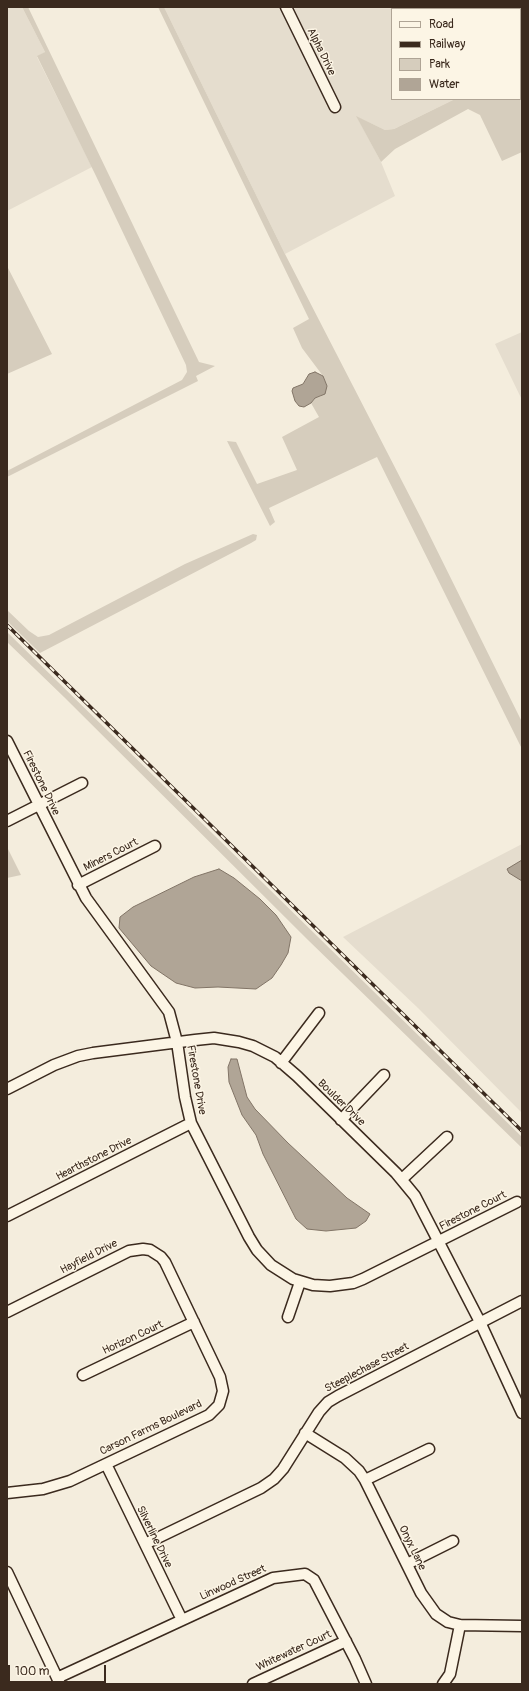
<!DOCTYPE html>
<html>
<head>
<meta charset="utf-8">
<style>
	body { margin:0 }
	#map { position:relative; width:529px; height:1691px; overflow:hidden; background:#f4eddd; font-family:Pangolin,sans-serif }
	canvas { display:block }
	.frame { position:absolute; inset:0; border:8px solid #3b2a1e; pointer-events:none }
	.legend { position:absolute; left:391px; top:8px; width:130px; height:92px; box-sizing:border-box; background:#fcf5e5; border:1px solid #afa495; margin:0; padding:5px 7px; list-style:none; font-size:12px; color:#3b2a1e }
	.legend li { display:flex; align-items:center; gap:8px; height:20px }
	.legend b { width:20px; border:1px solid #afa495 }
	.scale { position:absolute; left:8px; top:1665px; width:98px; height:18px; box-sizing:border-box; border:2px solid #3b2a1e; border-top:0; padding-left:5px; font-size:12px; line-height:14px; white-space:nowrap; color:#3b2a1e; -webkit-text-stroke:3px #fcf5e5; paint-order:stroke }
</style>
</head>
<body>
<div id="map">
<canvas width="529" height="1691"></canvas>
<div class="frame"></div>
<ul class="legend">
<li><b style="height:5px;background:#fcf5e5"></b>Road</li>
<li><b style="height:5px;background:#3b2a1e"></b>Railway</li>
<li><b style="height:11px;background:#d6cdbd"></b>Park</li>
<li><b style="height:11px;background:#b0a596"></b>Water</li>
</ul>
<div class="scale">100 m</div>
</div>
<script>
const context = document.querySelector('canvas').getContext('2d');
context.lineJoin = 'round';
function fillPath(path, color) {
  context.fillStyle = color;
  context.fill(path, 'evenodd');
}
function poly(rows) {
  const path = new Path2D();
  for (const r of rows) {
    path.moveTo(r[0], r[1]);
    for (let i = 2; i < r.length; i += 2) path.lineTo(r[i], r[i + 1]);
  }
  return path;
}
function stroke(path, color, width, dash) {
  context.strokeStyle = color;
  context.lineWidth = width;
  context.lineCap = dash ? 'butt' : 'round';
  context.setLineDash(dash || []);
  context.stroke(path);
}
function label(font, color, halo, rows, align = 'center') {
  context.font = font + ' Pangolin,sans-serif';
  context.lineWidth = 3;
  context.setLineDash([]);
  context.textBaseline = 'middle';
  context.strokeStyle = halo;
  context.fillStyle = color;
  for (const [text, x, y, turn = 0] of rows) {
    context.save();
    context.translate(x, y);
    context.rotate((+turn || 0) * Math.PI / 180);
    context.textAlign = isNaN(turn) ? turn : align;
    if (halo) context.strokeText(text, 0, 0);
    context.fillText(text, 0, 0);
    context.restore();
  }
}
const built = poly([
	[7,7,22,7,45,52,37,57,92,167,7,211],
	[164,7,522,7,522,59,520,60,520,9,392,9,392,99,455,99,394,129,385,130,357,117,381,162,395,196,285,254],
	[522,332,522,400,495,344],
	[522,844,522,1113,418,1008,343,937]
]);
const green = poly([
	[22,7,28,7,199,362,215,366,196,376,198,381,7,477,7,471,182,380,187,372,186,365,96,176,37,56,45,52],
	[158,7,164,7,285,254,421,518,522,722,522,749,377,457,269,508,275,522,270,526,227,441,236,442,257,484,297,470,282,437,319,417,311,403,315,398,321,396,327,386,323,376,302,348,293,328,309,319],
	[522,59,522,152,502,161,480,115,468,109,395,149,381,162,356,116,385,130,394,129,455,99,520,99,520,60],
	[7,266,52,354,7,374],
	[253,534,257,535,256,540,251,543,40,653,7,621,7,610,29,631,38,637,49,635,185,564],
	[7,632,522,1137,522,1148,308,940,64,697,7,642],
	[7,847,21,875,7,878]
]);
const water = poly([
	[315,372,323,376,327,386,325,394,315,398,311,403,304,407,299,406,295,401,292,391,293,388,303,384,309,374,315,372],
	[522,860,522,881,509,873,507,869,522,860],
	[219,869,234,878,260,899,276,915,291,937,288,953,281,965,272,978,256,989,218,987,195,988,176,983,151,966,119,928,120,917,133,907,194,877,219,869],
	[231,1059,237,1059,247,1097,255,1109,288,1143,347,1198,370,1214,366,1221,356,1228,326,1231,307,1229,296,1219,263,1154,256,1135,242,1115,229,1082,228,1067,231,1059]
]);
const minor = poly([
	[286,7,335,107],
	[7,741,86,898,169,1012,177,1042,185,1097,191,1123,249,1237,257,1250,271,1265,293,1279,313,1285,330,1286,353,1283,363,1279,517,1202],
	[7,821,82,783],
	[78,885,155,846],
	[281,1063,319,1013],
	[7,1089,54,1065,78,1056,93,1053,195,1040,214,1038,239,1042,253,1046,275,1057,297,1076,396,1173,415,1196,480,1322,522,1413],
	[341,1120,384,1075],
	[402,1179,447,1137],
	[7,1216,191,1123],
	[7,1312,129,1251,143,1249,150,1250,161,1257,165,1262,220,1377,223,1391,219,1405,209,1415,70,1481,43,1489,7,1493],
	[288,1317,300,1282],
	[83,1375,194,1322],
	[305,1433,345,1458,359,1471,365,1480,421,1593,436,1614,448,1622,460,1625,522,1626],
	[106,1464,182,1620],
	[365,1480,429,1449],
	[145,1544,261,1488,274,1479,283,1469,319,1412,328,1402,338,1396,522,1301],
	[407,1564,453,1541],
	[7,1572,60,1684],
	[57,1678,273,1578,305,1574,314,1580,355,1659,366,1684],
	[253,1684,346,1641],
	[443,1684,450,1674,460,1625]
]);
const rail = poly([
	[7,625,522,1131]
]);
const streetNames = [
	["Alpha Drive",321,52,64],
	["Firestone Drive",41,783,64],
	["Miners Court",111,855,-27],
	["Firestone Drive",196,1080,80],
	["Boulder Drive",341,1103,44],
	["Hearthstone Drive",94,1159,-27],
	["Firestone Court",473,1211,-27],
	["Hayfield Drive",89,1257,-27],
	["Horizon Court",133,1338,-25],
	["Steeplechase Street",367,1368,-28],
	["Carson Farms Boulevard",151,1428,-26],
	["Silverline Drive",154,1537,64],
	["Onyx Lane",412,1548,64],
	["Linwood Street",233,1583,-24],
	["Whitewater Court",294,1651,-25]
];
fillPath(built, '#e5ddce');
fillPath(green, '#d6cdbd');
fillPath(water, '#b0a596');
stroke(water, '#817466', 1);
stroke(minor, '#3b2a1e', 13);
stroke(minor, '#fcf5e5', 10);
stroke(rail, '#3b2a1e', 3.5);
stroke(rail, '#fcf5e5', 2, [6]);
label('11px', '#3b2a1e', '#fcf5e5', streetNames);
</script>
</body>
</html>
